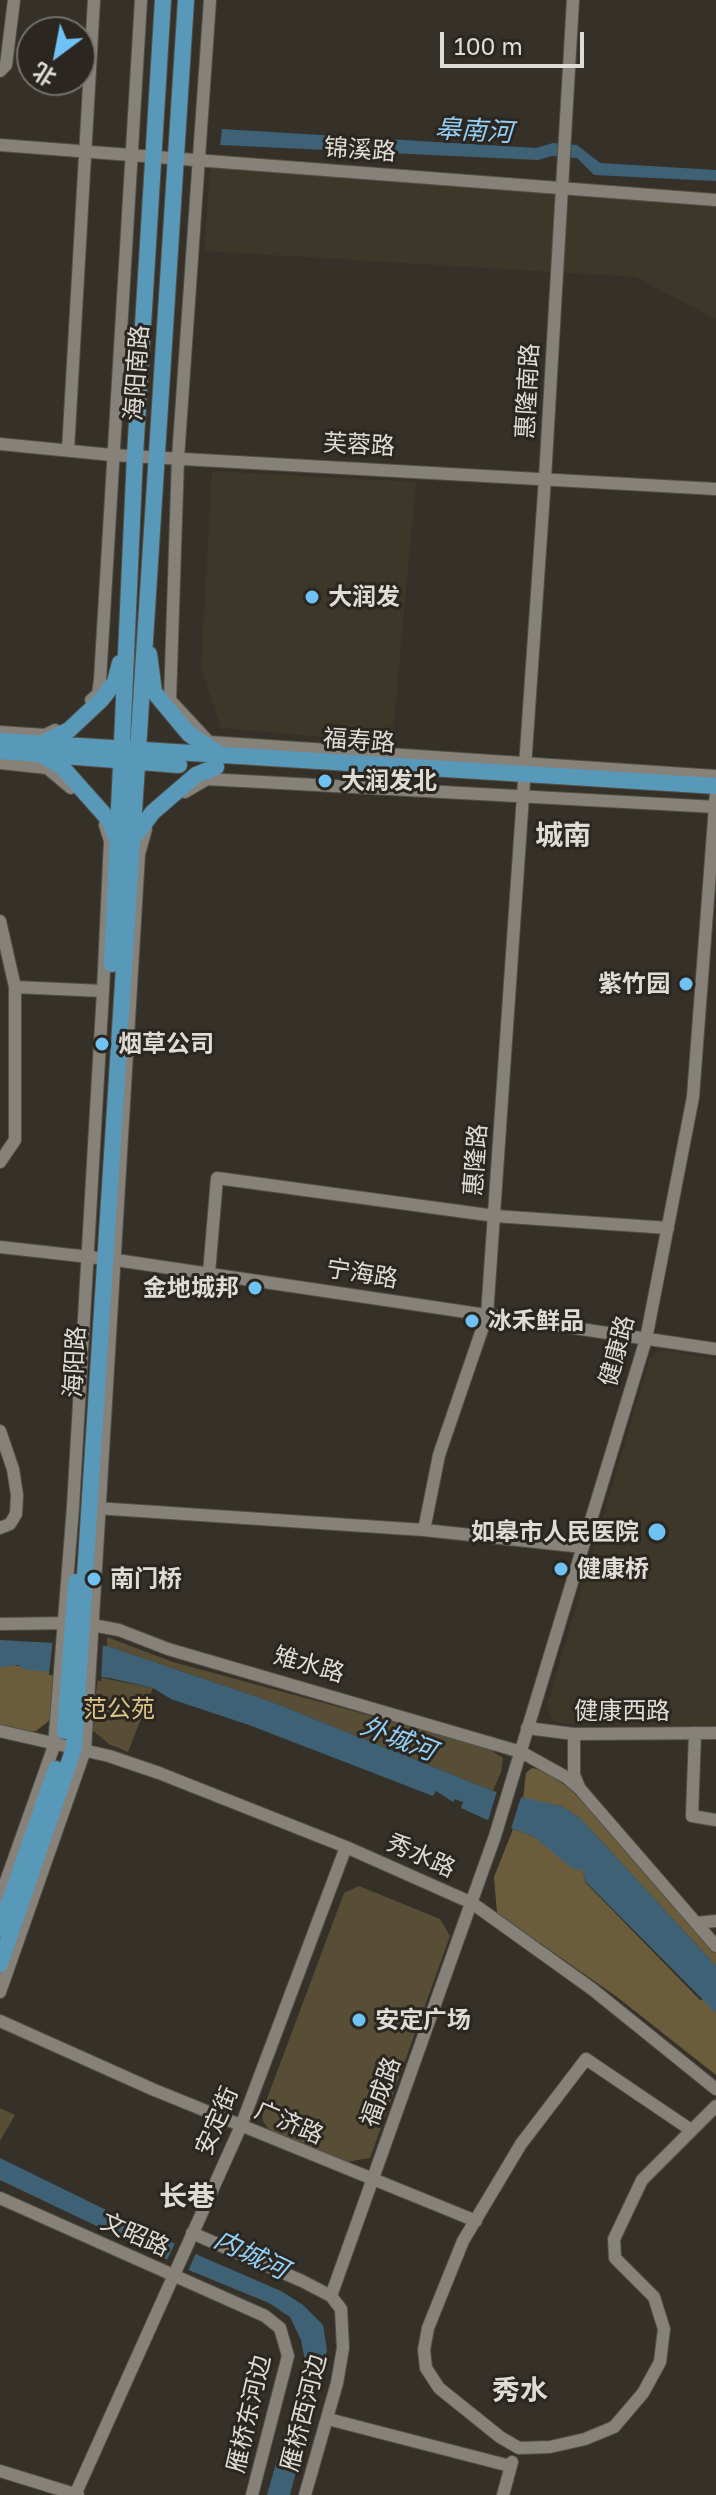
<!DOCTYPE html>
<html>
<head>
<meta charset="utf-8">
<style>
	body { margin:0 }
	#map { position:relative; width:716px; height:2495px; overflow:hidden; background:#353129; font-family:"Golos Text","Noto Sans SC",sans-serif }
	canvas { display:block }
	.north { position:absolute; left:16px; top:16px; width:80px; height:80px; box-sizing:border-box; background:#2b2720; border:2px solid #736f69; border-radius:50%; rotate:212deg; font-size:22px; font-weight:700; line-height:32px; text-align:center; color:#dedcd6 }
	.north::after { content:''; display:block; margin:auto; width:28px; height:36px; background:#70c1f4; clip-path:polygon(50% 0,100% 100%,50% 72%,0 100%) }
	.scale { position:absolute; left:440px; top:32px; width:144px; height:36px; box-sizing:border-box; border:4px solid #dedcd6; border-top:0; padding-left:10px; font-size:24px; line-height:28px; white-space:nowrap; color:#dedcd6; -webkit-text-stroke:6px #2b2720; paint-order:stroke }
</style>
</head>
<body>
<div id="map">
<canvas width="716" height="2495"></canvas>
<div class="north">北</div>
<div class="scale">100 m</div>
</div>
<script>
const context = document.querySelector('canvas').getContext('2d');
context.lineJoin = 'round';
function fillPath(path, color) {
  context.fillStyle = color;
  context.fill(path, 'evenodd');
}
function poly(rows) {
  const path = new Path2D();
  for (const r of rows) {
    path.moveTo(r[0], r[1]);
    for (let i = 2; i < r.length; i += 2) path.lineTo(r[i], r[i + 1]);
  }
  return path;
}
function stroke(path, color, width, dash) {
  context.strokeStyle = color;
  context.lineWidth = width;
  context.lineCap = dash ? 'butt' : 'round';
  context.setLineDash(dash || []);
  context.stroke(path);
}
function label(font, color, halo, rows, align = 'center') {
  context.font = font + ' "Golos Text","Noto Sans SC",sans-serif';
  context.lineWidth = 6;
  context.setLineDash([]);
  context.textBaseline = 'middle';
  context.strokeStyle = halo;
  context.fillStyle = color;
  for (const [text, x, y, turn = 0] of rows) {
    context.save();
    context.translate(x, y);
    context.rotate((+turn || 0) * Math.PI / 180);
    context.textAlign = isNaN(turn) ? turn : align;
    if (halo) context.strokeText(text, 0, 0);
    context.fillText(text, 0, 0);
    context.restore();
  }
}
const built = poly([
	[210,168,716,205,716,319,635,277,204,251],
	[212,471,416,482,392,743,221,728,201,668],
	[662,1350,716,1359,716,1727,563,1724,553,1721,547,1705,650,1358]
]);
const green = poly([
	[107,1637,173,1662,486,1747,503,1758,501,1772,493,1791,272,1702,107,1646],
	[98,1677,153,1688,128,1752,109,1744,91,1729],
	[359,1886,440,1919,450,1936,370,2158,347,2162,269,2130,263,2121,262,2112,344,1893],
	[0,2108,15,2115,0,2141]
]);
const forest = poly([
	[7,1664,48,1671,55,1677,56,1700,50,1720,36,1731,24,1733,0,1726,0,1667],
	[532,1768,542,1770,568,1787,638,1858,716,1951,716,1966,581,1819,561,1806,523,1799,526,1773],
	[513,1829,533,1836,553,1849,573,1869,583,1869,585,1882,700,2000,705,1999,716,2013,716,2075,617,1997,497,1913,494,1877]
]);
const water = poly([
	[222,129,536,148,553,143,577,145,600,163,716,170,716,181,594,175,577,158,552,156,538,160,220,145],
	[0,1640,107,1646,272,1702,493,1791,561,1806,581,1819,716,1966,716,2013,585,1881,583,1870,573,1869,533,1836,485,1819,461,1808,463,1802,455,1799,453,1802,436,1791,433,1796,249,1725,171,1699,153,1688,110,1678,22,1669,19,1665,0,1667],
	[0,2158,200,2256,281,2291,303,2305,323,2325,327,2350,290,2495,267,2495,305,2361,301,2340,290,2317,269,2303,191,2271,0,2180]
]);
const pier = poly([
	[53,1638,103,1642,101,1681,49,1675],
	[498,1788,522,1794,510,1832,487,1824],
	[176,2241,197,2251,187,2273,166,2262]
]);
const minor = poly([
	[210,0,178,458,170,700,209,742,716,776],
	[0,71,6,65,14,0],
	[0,145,716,200],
	[0,444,112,455,716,489],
	[68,450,94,0],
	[91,700,98,694,100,680,141,0],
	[0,732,45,735,55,730],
	[0,763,47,768,71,788],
	[185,792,207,779,716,807],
	[0,921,15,987,15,1140,0,1162],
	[15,987,103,991],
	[0,1247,116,1260,716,1349],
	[209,1273,217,1178,495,1216,668,1228],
	[0,1431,13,1469,17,1495,16,1514,10,1524,0,1528],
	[96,1508,424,1530,583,1547],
	[424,1530,439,1455,487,1315,545,478,573,0],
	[0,1624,69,1623],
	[87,1624,119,1630,168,1649,521,1752,566,1777,580,1789],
	[527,1728,574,1734,716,1733],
	[0,1731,109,1756,159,1773,346,1847,472,1903,592,1989,716,2089],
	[695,1733,692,1816,716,1820],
	[574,1734,574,1775,580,1789,716,1946],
	[0,1898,54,1746,73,1507,103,991,110,841,105,825],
	[696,1923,716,1921],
	[0,1992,85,1750,139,854,146,829],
	[0,2021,152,2089,476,2221],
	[691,2130,586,2059,521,2144,463,2241,428,2328,424,2350,426,2368,439,2388,500,2437,519,2448,550,2447,585,2439,614,2427,643,2393,660,2362,664,2329,654,2297,615,2258,614,2239,642,2180,716,2106],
	[0,2198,265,2316,280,2328,288,2356,252,2495],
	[192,2233,302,2281,331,2296,341,2309,343,2348,337,2383,305,2495],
	[331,2296,495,1836,646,1339,693,1097,716,793],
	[328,2419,510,2466],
	[0,2471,78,2495],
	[75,2495,241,2126,346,1847],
	[503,2495,512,2462]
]);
const major = poly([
	[149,654,154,692,189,734,218,753],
	[0,741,716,786],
	[45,742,69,730,101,700,115,682,120,663],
	[0,751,179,765],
	[45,757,62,767,110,821,116,837],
	[131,841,153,812,196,775,216,767],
	[112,964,135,455,163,0],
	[65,1731,76,1582],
	[0,1929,56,1769],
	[0,1964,74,1748,186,0]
]);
const markers = [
	[312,597,8,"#70c1f4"],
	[325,781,8,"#70c1f4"],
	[686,984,8,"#70c1f4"],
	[102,1044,8,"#70c1f4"],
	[255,1288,8,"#70c1f4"],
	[472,1321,8,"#70c1f4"],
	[657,1532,10,"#70c1f4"],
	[561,1569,8,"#70c1f4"],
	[94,1579,8,"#70c1f4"],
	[359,2020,8,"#70c1f4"]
];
const streetNames = [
	["锦溪路",360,150,4],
	["海阳南路",137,373,-86],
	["惠隆南路",528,391,-87],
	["芙蓉路",359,445,3],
	["福寿路",359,741,4],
	["惠隆路",476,1160,-86],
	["宁海路",362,1274,9],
	["健康路",617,1351,-75],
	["海阳路",75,1362,-87],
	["雉水路",309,1665,16],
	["健康西路",622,1711],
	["秀水路",421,1856,24],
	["福成路",381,2092,-70],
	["安定街",217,2121,-67],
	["广济路",289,2123,23],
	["文昭路",135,2235,24],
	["雁桥西河边",304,2413,-76],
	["雁桥东河边",249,2414,-77]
];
const poiNames = [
	["大润发",328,597],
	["大润发北",341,781],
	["紫竹园",670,984,"right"],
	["烟草公司",118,1044],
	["金地城邦",239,1288,"right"],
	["冰禾鲜品",488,1321],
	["如皋市人民医院",639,1532,"right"],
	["健康桥",577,1569],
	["南门桥",110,1579],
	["安定广场",375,2020]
];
const parkNames = [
	["范公苑",119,1709]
];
const waterNames = [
	["皋南河",474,131,3],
	["外城河",398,1739,21],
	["内城河",251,2255,26]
];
const quarterNames = [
	["城南",563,836],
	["长巷",187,2197],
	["秀水",520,2391]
];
fillPath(built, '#3c3728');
fillPath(green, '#584e35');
fillPath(forest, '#6b5d3c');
fillPath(water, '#3f6176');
fillPath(pier, '#353129');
stroke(minor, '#525049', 14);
stroke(major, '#525049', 18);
stroke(minor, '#868279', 12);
stroke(major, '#5899ba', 16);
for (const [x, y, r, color] of markers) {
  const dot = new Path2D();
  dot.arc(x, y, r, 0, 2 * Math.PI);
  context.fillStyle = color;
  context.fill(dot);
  stroke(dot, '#2b2720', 3);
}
label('24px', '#dedcd6', '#2b2720', streetNames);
label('bold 24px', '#dedcd6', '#2b2720', poiNames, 'left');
label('24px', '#dcc387', '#2b2720', parkNames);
label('italic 26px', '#93cff6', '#2b2720', waterNames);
label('bold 28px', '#dedcd6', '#2b2720', quarterNames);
</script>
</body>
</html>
